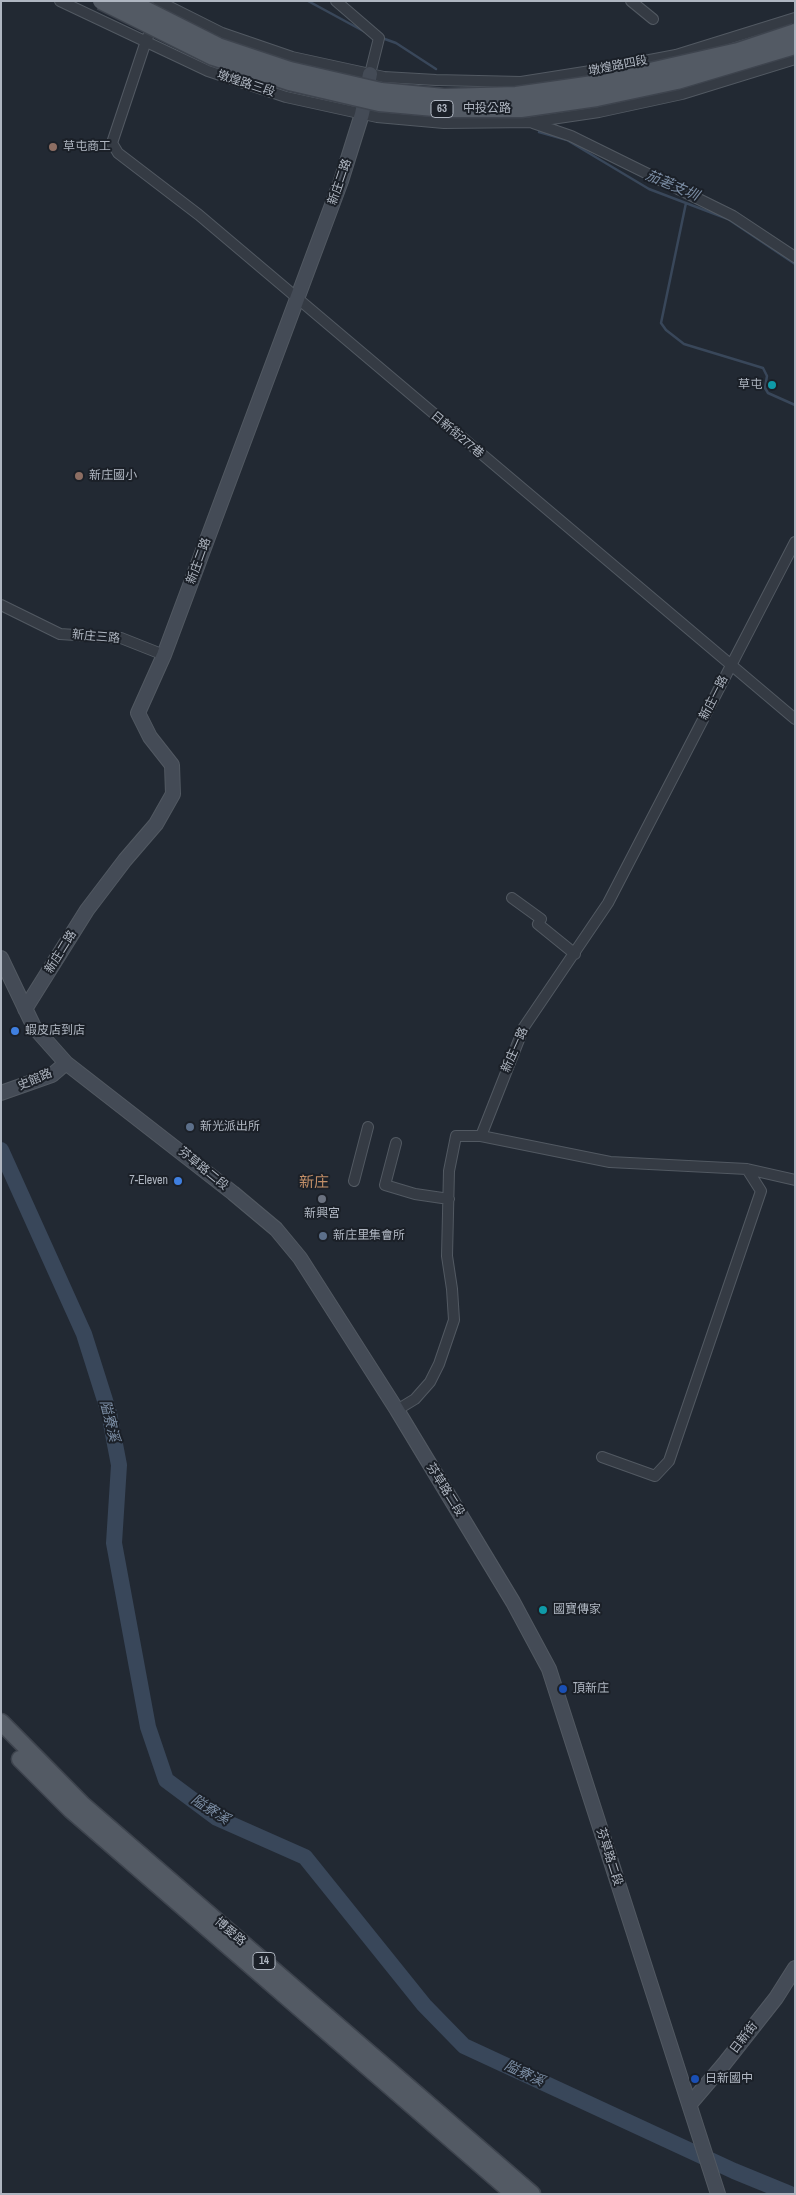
<!DOCTYPE html>
<html>
<head>
<meta charset="utf-8">
<style>
	body { margin:0 }
	#map { position:relative; width:796px; height:2195px; overflow:hidden; background:#222933; font-family:"Archivo Narrow",sans-serif }
	canvas { display:block }
	.frame { position:absolute; inset:0; border:2px solid #afb6c1; pointer-events:none }
</style>
</head>
<body>
<div id="map">
<canvas width="796" height="2195"></canvas>
<div class="frame"></div>
</div>
<script>
const context = document.querySelector('canvas').getContext('2d');
context.lineJoin = 'round';
const poly = rows => new Path2D(rows.map(r => 'M' + r).join(''));
function strokePath(path, color, width, dash) { context.strokeStyle = color; context.lineWidth = width; context.lineCap = dash ? 'butt' : 'round'; context.setLineDash(dash || []); context.stroke(path); }
function label(font, color, halo, rows, align = 'center') {
  context.font = font + ' "Archivo Narrow","Noto Sans TC",sans-serif'; context.lineWidth = 4; context.setLineDash([]); context.textBaseline = 'middle'; context.strokeStyle = halo; context.fillStyle = color; for (const [text, x, y, turn = 0] of rows) {
    context.save(); context.translate(x, y); context.rotate((+turn || 0) * Math.PI / 180); context.textAlign = isNaN(turn) ? turn : align; if (halo) context.strokeText(text, 0, 0); context.fillText(text, 0, 0); context.restore();
  }
}
const stream = poly([
	[308,1,367,33],
	[382,38,396,43,436,69],
	[539,132,567,140,649,189,728,219,795,264],
	[686,203,661,323,666,330,684,344,763,368,767,376,765,388,768,393,795,405]
]);
const river = poly([
	[1,1150,84,1334,109,1413,119,1465,114,1543,148,1727,166,1780,217,1818,305,1857,424,2005,464,2046,734,2171,790,2194]
]);
const street = poly([
	[60,1,208,71,286,97,377,117,444,123,531,122,599,112,682,94,795,59],
	[158,1,222,33,292,57,384,77,436,80,521,82,597,70,676,55,795,18],
	[336,1,379,38,370,74],
	[631,1,653,19],
	[162,4,146,41,112,143,118,153,199,215,795,719],
	[533,123,571,136,733,216,795,257],
	[1,605,60,634,121,638,164,655],
	[512,898,541,919,538,924,575,954],
	[481,1136,524,1027,608,903,795,542],
	[396,1143,385,1185,415,1194,449,1199],
	[354,1181,368,1127],
	[397,1410,415,1399,430,1382,439,1364,454,1320,452,1289,447,1256,449,1171,456,1136,481,1136,610,1162,747,1169,795,1180],
	[602,1457,655,1476,669,1461,761,1191,747,1169]
]);
const secondary = poly([
	[1,958,34,1027,66,1063,233,1193,276,1229,300,1258,397,1410,513,1602,549,1669,718,2194],
	[25,1009,87,910,125,860,156,824,173,794,172,765,150,737,138,713,164,655,341,181,362,114,370,74],
	[1,1093,52,1075,66,1063],
	[690,2104,724,2064,776,1998,795,1968]
]);
const primary = poly([
	[1,1722,83,1805,532,2194],
	[20,1759,71,1810,514,2194]
]);
const primaryBridge = poly([
	[101,1,213,57,289,82,379,103,445,109,521,109,597,98,677,81,795,46],
	[129,1,218,46,290,70,381,91,444,97,516,95,593,84,738,51,795,32]
]);
const markers = [
	[53,147,5,"#8d6e63"],
	[772,385,5,"#0f9aa8"],
	[79,476,5,"#8d6e63"],
	[15,1031,5,"#3f7fe0"],
	[190,1127,5,"#5c6f8a"],
	[178,1181,5,"#3f7fe0"],
	[322,1199,5,"#6b7280"],
	[323,1236,5,"#5c6f8a"],
	[543,1610,5,"#0f9aa8"],
	[563,1689,5,"#1a4fb4"],
	[695,2079,5,"#1a4fb4"]
];
const shields = [
	[442,109,22],
	[264,1961,22]
];
const shieldNames = [
	["63",442,109],
	["14",264,1961]
];
const streetNames = [
	["墩煌路四段",618,66,-11],
	["墩煌路三段",246,84,18],
	["中投公路",487,109],
	["新庄二路",340,182,-71],
	["日新街277巷",457,435,40],
	["新庄二路",199,561,-70],
	["新庄三路",96,637,5],
	["新庄一路",714,698,-63],
	["新庄二路",61,952,-58],
	["新庄一路",515,1050,-66],
	["史館路",35,1080,-23],
	["芬草路二段",203,1169,39],
	["芬草路二段",445,1490,58],
	["芬草路二段",609,1857,72],
	["博愛路",230,1932,41],
	["日新街",744,2038,-52]
];
const poiNames = [
	["草屯商工",63,147],
	["草屯",762,385,"right"],
	["新庄國小",89,476],
	["蝦皮店到店",25,1031],
	["新光派出所",200,1127],
	["7-Eleven",168,1181,"right"],
	["新興宮",322,1214,"center"],
	["新庄里集會所",333,1236],
	["國寶傳家",553,1610],
	["頂新庄",573,1689],
	["日新國中",705,2079]
];
const waterNames = [
	["茄荖支圳",672,186,23],
	["隘寮溪",109,1421,76],
	["隘寮溪",210,1810,32],
	["隘寮溪",524,2074,25]
];
const quarterNames = [
	["新庄",314,1183]
];
strokePath(stream, '#39475a', 2.5);
strokePath(river, '#39475a', 16);
strokePath(street, '#525962', 12);
strokePath(secondary, '#525962', 16);
strokePath(primary, '#3e444e', 19);
strokePath(street, '#353b44', 10);
strokePath(secondary, '#444b56', 14);
strokePath(primary, '#535a64', 16);
strokePath(primaryBridge, '#3e444e', 19, []);
strokePath(primaryBridge, '#535a64', 16);
for (const [x, y, r, color] of markers) { const dot = new Path2D(); dot.arc(x, y, r, 0, 2 * Math.PI); context.fillStyle = color; context.fill(dot); strokePath(dot, '#1b2028', 2); }
for (const [x, y, w] of shields) { const box = new Path2D(); box.roundRect(x - w / 2, y - 8.5, w, 17, 4); context.fillStyle = '#1b2028'; context.fill(box); strokePath(box, '#afb6c1', 1); }
label('bold 11px', '#afb6c1', null, shieldNames);
label('12px', '#afb6c1', '#1b2028', streetNames);
label('12px', '#afb6c1', '#1b2028', poiNames, 'left');
label('italic 14px', '#7c8ea5', '#1b2028', waterNames);
label('15px', '#c38f68', '#1b2028', quarterNames);
</script>
</body>
</html>
